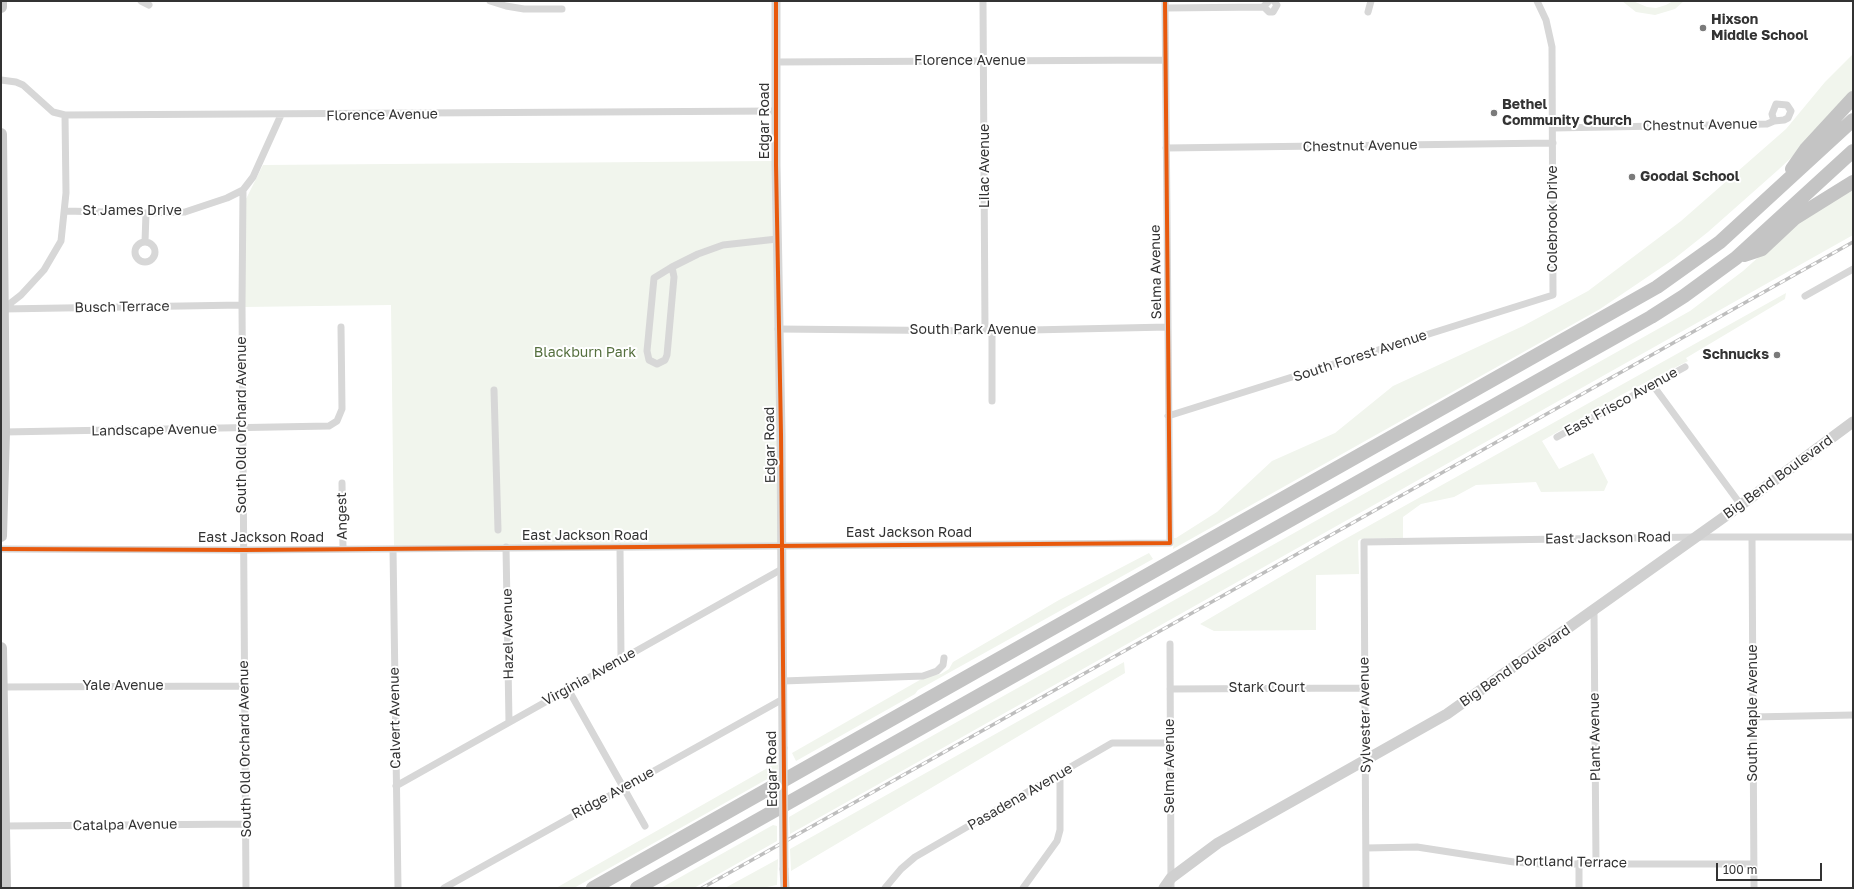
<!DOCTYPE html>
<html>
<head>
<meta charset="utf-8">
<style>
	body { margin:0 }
	#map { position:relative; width:1854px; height:889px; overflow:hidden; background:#fff; font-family:"Golos Text",sans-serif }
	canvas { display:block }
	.frame { position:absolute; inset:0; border:2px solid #333; pointer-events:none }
	.scale { position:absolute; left:1716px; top:863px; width:106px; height:18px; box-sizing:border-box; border:2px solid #333; border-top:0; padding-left:5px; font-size:12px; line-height:14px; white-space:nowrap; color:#333; -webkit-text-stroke:3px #fff; paint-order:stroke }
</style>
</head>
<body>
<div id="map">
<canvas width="1854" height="889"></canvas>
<div class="frame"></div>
<div class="scale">100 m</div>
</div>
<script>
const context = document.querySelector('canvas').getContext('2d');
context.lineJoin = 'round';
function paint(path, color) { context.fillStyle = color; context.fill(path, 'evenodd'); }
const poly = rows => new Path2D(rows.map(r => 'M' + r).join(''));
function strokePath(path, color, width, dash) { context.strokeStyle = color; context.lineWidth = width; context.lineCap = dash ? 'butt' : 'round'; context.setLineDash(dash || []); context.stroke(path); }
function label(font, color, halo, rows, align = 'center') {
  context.font = font + ' "Golos Text",sans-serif'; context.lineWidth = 4; context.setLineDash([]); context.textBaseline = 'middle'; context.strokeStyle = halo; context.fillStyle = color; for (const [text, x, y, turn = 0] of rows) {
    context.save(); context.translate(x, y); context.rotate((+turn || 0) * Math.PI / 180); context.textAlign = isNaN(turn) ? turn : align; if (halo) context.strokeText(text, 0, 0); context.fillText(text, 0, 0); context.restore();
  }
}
const green = poly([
	[1622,1,1633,1,1647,7,1656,8,1666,5,1673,1,1684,1,1675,9,1655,15,1636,12],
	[1853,54,1853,94,1819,132,1778,170,1708,232,1674,259,1600,309,1173,549,1174,538,1176,538,1217,512,1272,461,1335,433,1393,386,1523,326,1588,291,1681,221,1786,129,1825,82],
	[774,161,780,543,394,547,391,305,244,307,246,199,263,165],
	[1853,186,1853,235,790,834,789,817,841,787,1690,311,1743,271,1808,213],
	[1786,293,1785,299,1686,358,1688,361,1621,395,1542,441,1559,469,1593,453,1608,482,1604,491,1541,492,1536,482,1476,485,1454,497,1421,504,1403,517,1403,538,1360,539,1358,541,1359,574,1316,575,1316,630,1214,631,1200,624,1338,543],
	[1149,553,1153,559,918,690,915,694,796,761,792,753,925,677,941,674,949,669,953,662,1059,600],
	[1124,662,1125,673,791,871,790,849],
	[778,762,778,773,574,888,556,888],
	[773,825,777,826,777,841,694,888,661,888],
	[778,859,777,885,762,888,725,888]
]);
const minor = poly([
	[141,1,149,5],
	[490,1,506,6,524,9,562,9],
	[983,1,985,331],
	[1264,7,1269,12,1273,12,1277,5,1274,1],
	[1165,8,1263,7,1269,1],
	[1368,12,1371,1],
	[776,62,1165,60],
	[1,80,16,82,23,85,53,112,65,115,776,111],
	[1553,128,1767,124,1774,121,1772,114,1776,104,1787,105,1791,111,1788,118,1784,120,1774,121],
	[1166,148,1553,143],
	[65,211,146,213,185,212,227,198,243,190],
	[145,242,146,213],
	'135 252a10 10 0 1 1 20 0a10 10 0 1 1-20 0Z',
	[672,267,674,277,667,355,665,360,657,364,649,360,647,351,654,278,672,267,698,254,723,245,777,239],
	[1805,296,1853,269],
	[3,309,242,305],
	[3,309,21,295,44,270,61,241,66,193,65,115],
	[778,329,985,331,1168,327],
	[992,330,992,401],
	[1652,384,1741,505],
	[494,390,498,530],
	[1168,416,1553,295,1552,47,1546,20,1537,1],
	[4,432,329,426,337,421,342,409,341,327],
	[1557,437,1685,367],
	[342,483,343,548],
	[1752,538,1754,888],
	[506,547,509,722],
	[620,547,621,658],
	[1,549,243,550,1170,543,1165,1],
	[393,549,398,888],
	[1594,611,1596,863],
	[1170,644,1171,888],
	[783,681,923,676,937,671,943,665,944,658],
	[1,687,244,686],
	[568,689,645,826],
	[1170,689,1364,688],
	[1752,717,1853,715],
	[396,786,782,569],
	[5,826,245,824],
	[1366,848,1417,847,1514,862,1541,864,1754,864],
	[1579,863,1579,888],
	[246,888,242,305,243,190,253,177,281,115],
	[444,888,783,699],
	[885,888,901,869,915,857,1112,743,1170,743],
	[1023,888,1057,841,1060,830,1060,774],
	[1366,888,1364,542,1696,537,1853,537]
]);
const tertiary = poly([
	[776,1,776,165,781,434,783,748],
	[784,869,785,888]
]);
const secondary = poly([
	[1164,888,1171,878,1218,843,1447,714,1741,505,1853,422]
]);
const primary = poly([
	[1,7,1,1],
	[1,134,4,432,1,536],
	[1,648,5,888]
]);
const motorway = poly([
	[1792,169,1806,149,1853,98],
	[1744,255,1762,249,1795,218,1853,182],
	[593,888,1657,287,1720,242,1853,120],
	[637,888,1651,317,1684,296,1736,258,1853,151]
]);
const rail = poly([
	[702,888,1853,242]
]);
const tertiaryBridge = poly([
	[783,748,784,869]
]);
const cycleway = poly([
	[776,1,776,165,781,434,785,888],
	[1,549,243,550,1170,543,1165,1]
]);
const markers = [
	[1703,28,4,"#7a7a7a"],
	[1494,113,4,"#7a7a7a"],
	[1632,177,4,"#7a7a7a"],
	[1777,355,4,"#7a7a7a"]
];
const poiNames = [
	["Hixson",1711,20],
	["Middle School",1711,36],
	["Bethel",1502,105],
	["Community Church",1502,121],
	["Goodal School",1640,177],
	["Schnucks",1769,355,"right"]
];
const streetNames = [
	["Florence Avenue",970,61],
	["Florence Avenue",382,115,-1],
	["Edgar Road",765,121,-90],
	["Chestnut Avenue",1700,125,-1],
	["Chestnut Avenue",1360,146,-1],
	["Lilac Avenue",985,166,-90],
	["St James Drive",132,211],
	["Colebrook Drive",1553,219,-90],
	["Selma Avenue",1156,272,-91],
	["Busch Terrace",122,307,-1],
	["South Park Avenue",973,330],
	["South Forest Avenue",1360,356,-18],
	["East Frisco Avenue",1621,402,-29],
	["South Old Orchard Avenue",242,425,-90],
	["Landscape Avenue",154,430,-1],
	["Edgar Road",770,445,-91],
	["Big Bend Boulevard",1778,477,-36],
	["Angest",342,516,-91],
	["East Jackson Road",909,533],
	["East Jackson Road",585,536],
	["East Jackson Road",261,538],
	["East Jackson Road",1608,538,-1],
	["Hazel Avenue",508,634,-91],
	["Big Bend Boulevard",1515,666,-35],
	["Virginia Avenue",589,677,-29],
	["Yale Avenue",123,686],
	["Stark Court",1267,688],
	["South Maple Avenue",1753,713,-90],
	["Sylvester Avenue",1365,715,-91],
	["Calvert Avenue",395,718,-91],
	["Plant Avenue",1595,737,-91],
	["South Old Orchard Avenue",245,749,-91],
	["Selma Avenue",1170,766,-90],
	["Edgar Road",772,769,-91],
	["Ridge Avenue",613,793,-29],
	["Pasadena Avenue",1020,797,-30],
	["Catalpa Avenue",125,825,-1],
	["Portland Terrace",1571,862,1]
];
const parkNames = [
	["Blackburn Park",585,353]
];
paint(green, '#f1f5ed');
strokePath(minor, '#d7d7d7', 7);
strokePath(tertiary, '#d7d7d7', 9);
strokePath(secondary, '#d0d0d0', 11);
strokePath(primary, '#cacaca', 12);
strokePath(motorway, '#c4c4c4', 14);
strokePath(rail, '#bebebe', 3.5);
strokePath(rail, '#fff', 2, [6]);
strokePath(tertiaryBridge, '#d7d7d7', 9);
strokePath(cycleway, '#e8590c', 4);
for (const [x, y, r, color] of markers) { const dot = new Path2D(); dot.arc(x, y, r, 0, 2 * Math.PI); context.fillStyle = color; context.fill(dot); strokePath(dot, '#fff', 1.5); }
label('bold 14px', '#333', '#fff', poiNames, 'left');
label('14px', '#333', '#fff', streetNames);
label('14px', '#56703f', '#fff', parkNames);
</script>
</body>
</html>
